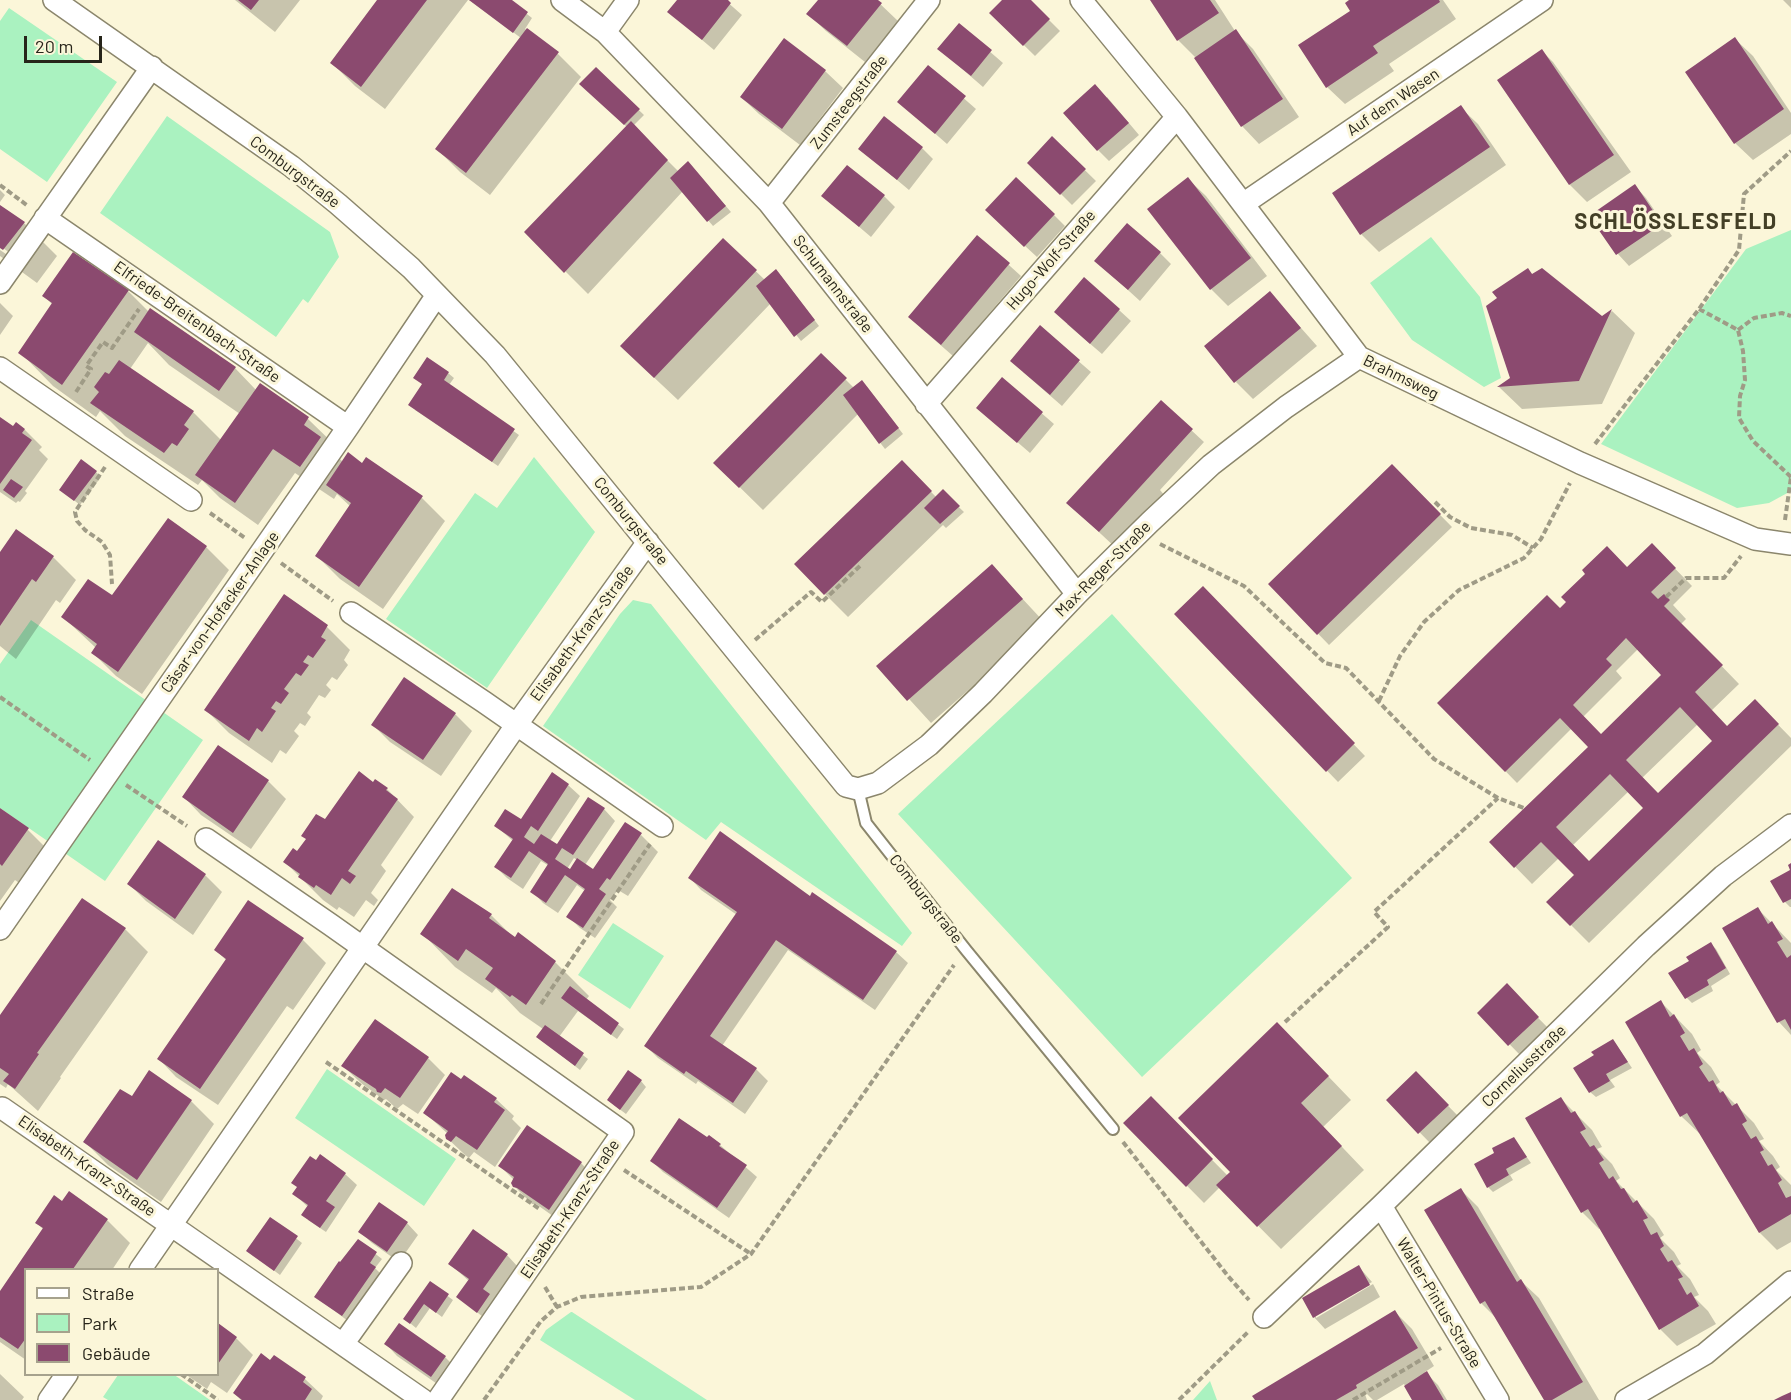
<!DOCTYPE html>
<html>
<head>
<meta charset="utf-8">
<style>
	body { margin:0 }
	#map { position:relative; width:1791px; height:1400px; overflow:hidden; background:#fbf6d9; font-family:Barlow,sans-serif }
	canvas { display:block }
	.legend { position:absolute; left:24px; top:1268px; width:195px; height:108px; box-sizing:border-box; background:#fbf6d9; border:2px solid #a6a28d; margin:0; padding:8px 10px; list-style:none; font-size:18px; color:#27251a }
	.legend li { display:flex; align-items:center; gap:12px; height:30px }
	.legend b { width:30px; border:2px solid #a6a28d }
	.scale { position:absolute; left:24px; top:36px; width:78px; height:27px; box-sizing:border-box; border:3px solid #27251a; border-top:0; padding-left:8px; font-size:18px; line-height:21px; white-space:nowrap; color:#27251a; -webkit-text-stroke:4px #fbf6d9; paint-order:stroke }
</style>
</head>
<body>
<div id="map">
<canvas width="1791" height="1400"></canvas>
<ul class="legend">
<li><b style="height:8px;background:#fff"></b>Straße</li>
<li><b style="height:16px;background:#aaf2c0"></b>Park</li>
<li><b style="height:16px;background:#8b4a6f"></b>Gebäude</li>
</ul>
<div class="scale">20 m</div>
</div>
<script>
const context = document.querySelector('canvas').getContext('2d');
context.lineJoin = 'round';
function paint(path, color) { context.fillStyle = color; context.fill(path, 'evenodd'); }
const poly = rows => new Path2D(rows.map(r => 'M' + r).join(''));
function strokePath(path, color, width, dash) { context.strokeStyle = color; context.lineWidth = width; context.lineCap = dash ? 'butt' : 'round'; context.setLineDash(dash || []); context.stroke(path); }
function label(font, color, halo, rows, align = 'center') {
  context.font = font + ' Barlow,sans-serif'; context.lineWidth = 6; context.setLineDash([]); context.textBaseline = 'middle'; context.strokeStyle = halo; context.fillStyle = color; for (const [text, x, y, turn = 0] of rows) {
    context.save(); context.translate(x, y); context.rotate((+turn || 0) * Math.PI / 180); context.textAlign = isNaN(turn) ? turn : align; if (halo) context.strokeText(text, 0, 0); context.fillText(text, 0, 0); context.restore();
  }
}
const green = poly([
	[9,8,117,82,47,182,0,149,0,21],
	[167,116,330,232,339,257,308,303,303,299,276,337,100,213],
	[1791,230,1791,491,1769,503,1737,508,1601,444,1746,249],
	[1431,237,1480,297,1501,378,1484,387,1412,340,1370,283],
	[534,457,595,532,487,688,386,619,475,493,497,508],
	[633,600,651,604,912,933,902,946,721,822,706,840,543,726,620,614],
	[1112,614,1352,878,1142,1077,898,814],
	[31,620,203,740,105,881,0,808,0,664],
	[613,923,664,956,630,1009,578,975],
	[327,1069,456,1159,424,1206,295,1118],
	[571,1312,572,1312,707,1400,635,1400,540,1340,546,1330],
	[173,1374,210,1400,108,1400,103,1397,118,1375],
	[1210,1381,1217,1400,1193,1400]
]);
const shadow = poly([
	[235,0,300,0,275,32],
	[379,0,468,0,385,109,355,86,332,63],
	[469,0,509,0,532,18,525,29,558,54,581,77,490,195,460,172,437,149,521,38],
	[679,0,725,0,742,15,714,50,669,12],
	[820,0,876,0,898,21,865,62,826,31,808,14],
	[1004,0,1029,0,1060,31,1035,56,991,13],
	[1152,0,1215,0,1235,31,1253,49,1299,117,1259,144,1242,126,1196,58,1178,40],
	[1352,0,1443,0,1456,19,1389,64,1394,71,1345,104,1327,87,1352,11],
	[1783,0,1791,0,1791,8],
	[959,25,1003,63,983,87,939,49],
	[1735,39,1753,56,1791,113,1791,134,1753,160,1735,143],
	[784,40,825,71,843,88,800,145,759,114,741,97],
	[1542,51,1553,62,1631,172,1587,202,1570,185,1499,80],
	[928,67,976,109,947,144,899,102],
	[596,69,644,115,633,126,679,172,693,168,731,212,713,226,683,191,588,294,526,232,627,127,581,84],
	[1107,97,1139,135,1109,161,1098,150],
	[1460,107,1478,124,1506,165,1379,252,1361,234,1334,194],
	[1052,138,1096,181,1072,205,1029,162],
	[922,148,933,159,909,190,860,149],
	[1188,179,1206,196,1267,276,1228,306,1211,289],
	[1635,186,1646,198,1672,236,1629,266,1618,254,1591,216],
	[0,190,5,195,0,202],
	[823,196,884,196,895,207,871,237],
	[0,206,24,223,57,256,37,283,0,256,0,250,9,256,10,253,0,246],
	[1054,215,1065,226,1037,257,999,222],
	[978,237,1021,276,953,356,921,328],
	[723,240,765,280,781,276,819,326,801,341,771,303,678,400,645,369],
	[1160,253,1171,264,1140,301,1096,261],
	[1528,270,1533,275,1602,318,1612,311,1635,333,1602,404,1522,409,1499,387,1511,379,1499,299],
	[128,291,149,312,235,368,256,390,260,385,308,419,342,452,338,457,343,462,363,465,367,459,422,498,445,521,383,609,340,579,317,556,351,507,337,494,334,499,295,473,258,525,220,498,202,480,198,485,125,436,100,411,96,417,53,386,20,352,53,305,44,296],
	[148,343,169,365,240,414,221,440,193,412,130,369],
	[1270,293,1317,346,1253,399,1236,382],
	[0,303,13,316,0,335],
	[1119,310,1131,321,1102,354,1067,324],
	[1040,328,1091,372,1062,406,1023,372],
	[821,355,854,388,867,387,903,434,885,449,858,414,763,510,715,463],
	[448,373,454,378,449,385,519,435,498,466,415,410],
	[1002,379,1054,424,1030,453,978,408],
	[1161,402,1204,442,1160,490,1165,496,1117,549,1086,520],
	[0,419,13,429,16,424,25,430,42,447,39,450,48,459,25,491,27,493,20,502,18,501,16,503,0,492],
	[902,462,937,498,943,492,964,512,946,528,943,525,848,617,825,594],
	[1392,466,1452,527,1329,645,1270,584],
	[96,472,101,477,80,505,61,490],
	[1652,545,1692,586,1673,605,1686,619,1681,624,1739,684,1711,711,1728,728,1755,701,1791,738,1791,746,1589,943,1548,902,1576,875,1559,858,1532,884,1491,842,1590,747,1572,728,1517,783,1439,703,1560,610,1627,569],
	[1638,649,1663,675,1601,736,1583,717,1622,678,1616,671],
	[1698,724,1714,741,1658,795,1642,778],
	[1629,791,1645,808,1589,862,1573,845],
	[206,547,229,570,142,694,116,676,93,653,96,648,63,617,113,597],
	[0,554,53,557,76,580,60,603,56,600,16,659,0,646],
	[992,566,1045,623,931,723,879,666],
	[1203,588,1365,756,1338,782,1176,614],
	[284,596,327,627,350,650,344,660,348,665,337,680,332,677,326,685,331,690,325,698,319,695,307,713,311,717,305,726,300,723,294,731,299,736,286,754,280,750,272,763,229,733,206,710],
	[455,714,472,731,441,776,390,742,373,725],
	[219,747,268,781,286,799,251,849,201,815,184,797],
	[374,784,387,789,414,817,381,865,386,871,371,893,378,900,374,906,366,900,354,917,339,907,337,910,323,900,285,862,331,825],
	[568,785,580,796,550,841,557,846,588,799,604,809,615,821,585,865,598,874,641,835,658,852,628,896,618,890,610,900,617,907,595,938,580,928,568,916,585,891,577,885,558,913,543,903,532,891,549,866,541,861,523,889,507,878,496,867,513,841,496,826,521,821],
	[574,858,577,860,570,871,567,869],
	[0,810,28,830,51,853,26,888,15,880,0,901],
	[1791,871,1791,907,1790,907,1785,902],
	[205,875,222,892,193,935,146,901,129,884],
	[690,878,810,898,896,952,908,963,875,1010,788,950,722,1046,756,1069,768,1081,745,1114,698,1081,696,1084,658,1058,646,1046,737,915,701,890],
	[1758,909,1791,943,1791,1035,1779,1022],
	[491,915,515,939,555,962,589,996,586,1000,624,1029,617,1039,578,1011,559,1037,588,1059,580,1070,538,1037,543,1029,520,1013,496,988,492,993,455,967,422,933],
	[125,929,148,952,60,1077,61,1078,38,1111,8,1084,6,1088,0,1084,0,1018],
	[303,940,326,963,293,1010,287,1006,218,1105,176,1077,159,1059,227,961,216,950],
	[1711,944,1716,949,1730,974,1711,986,1713,991,1692,1003,1687,998,1691,962],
	[1507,986,1549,1029,1521,1056,1479,1013],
	[1661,1002,1692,1034,1701,1050,1697,1053,1711,1067,1720,1082,1716,1085,1754,1123,1764,1139,1759,1141,1773,1156,1780,1167,1776,1170,1791,1185,1791,1242,1777,1250,1760,1233,1700,1132,1699,1133,1681,1116],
	[1613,1040,1632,1068,1610,1080,1615,1087,1596,1097,1590,1092,1596,1056],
	[1300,1047,1351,1100,1323,1127,1364,1170,1281,1249,1220,1187,1204,1203,1125,1123,1151,1098,1228,1176,1232,1172],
	[428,1058,445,1075,418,1114,403,1104,397,1109,386,1099,384,1100,361,1083,343,1066],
	[1416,1073,1459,1117,1431,1144,1388,1100],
	[641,1081,646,1087,626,1114,614,1105],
	[132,1099,191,1101,214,1124,161,1202,108,1165,85,1142],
	[496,1099,514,1116,512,1119,521,1128,495,1167,474,1152,469,1158,464,1154,446,1137,448,1134,425,1113],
	[1561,1099,1592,1130,1602,1147,1597,1149,1612,1164,1620,1178,1616,1181,1654,1219,1664,1235,1660,1238,1674,1252,1681,1264,1677,1266,1690,1279,1699,1295,1694,1297,1708,1311,1716,1324,1677,1346,1660,1329,1601,1228,1599,1229,1582,1212],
	[1514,1139,1531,1163,1510,1175,1513,1180,1493,1192,1488,1187,1496,1154],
	[708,1140,720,1145,757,1177,729,1218,663,1172,652,1161],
	[581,1163,598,1181,567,1226,536,1204,532,1204,514,1186,514,1180,500,1166],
	[345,1174,357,1185,326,1232,308,1220,308,1207,294,1194],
	[1461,1190,1478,1207,1522,1282,1539,1298,1599,1400,1546,1400,1499,1321,1481,1303],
	[62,1203,107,1220,130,1243,112,1270,26,1270,26,1360,0,1342,0,1293,44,1230,37,1223],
	[379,1204,407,1223,418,1235,399,1262,372,1243,360,1232],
	[271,1219,302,1243,280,1275,248,1251],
	[359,1241,382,1259,375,1268,380,1273,348,1321,316,1297],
	[507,1255,518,1267,483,1317,458,1297,469,1281,450,1264],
	[1359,1267,1372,1282,1316,1315,1316,1318,1373,1284,1380,1297,1325,1329,1314,1317,1304,1299],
	[430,1283,453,1300,442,1317,430,1308,416,1328,405,1319],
	[1395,1312,1412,1329,1434,1366,1425,1372,1438,1385,1447,1400,1414,1400,1404,1384,1377,1400,1373,1400,1364,1391,1367,1400,1257,1400],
	[218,1325,236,1338,253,1355,227,1393,211,1382,207,1389,185,1374,218,1374],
	[386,1344,445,1357,456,1368,443,1388,397,1356],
	[274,1357,305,1379,323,1396,321,1400,241,1400,234,1393],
	[0,1374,24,1397,22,1400,0,1400]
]);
const building = poly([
	[238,0,259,0,251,10],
	[377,0,427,0,361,87,330,63],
	[469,0,512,0,528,12,513,33],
	[677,0,728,0,731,3,702,40,667,12],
	[818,0,878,0,882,3,847,46,806,14],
	[1002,0,1031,0,1050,19,1023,46,989,13],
	[1150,0,1210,0,1219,13,1177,41],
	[1349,0,1439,0,1440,2,1373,46,1378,53,1326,88,1298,45,1350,11,1345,3],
	[959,23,992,50,971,76,937,49],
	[527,28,559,52,466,173,435,149],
	[1236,29,1283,99,1241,127,1194,58],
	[1735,37,1784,109,1734,144,1685,72],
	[784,38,826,70,782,129,740,97],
	[1542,49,1614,155,1569,185,1497,80],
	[928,65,966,96,935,134,897,102],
	[596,67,640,109,624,125,579,84],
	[1095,84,1129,123,1097,151,1063,113],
	[1461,105,1490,147,1360,235,1332,193],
	[884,116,923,147,897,180,858,149],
	[631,121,668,160,564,273,524,232],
	[1052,136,1086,169,1060,195,1027,163],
	[688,161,726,206,707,222,670,178],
	[847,165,885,195,859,227,821,196],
	[1016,177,1055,214,1024,247,985,210],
	[1188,177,1251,258,1210,290,1147,209],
	[1635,184,1662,224,1616,255,1589,216],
	[0,205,25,222,3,250,0,248],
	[1127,223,1161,252,1128,290,1094,261],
	[977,235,1010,263,941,345,908,317],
	[723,238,757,270,654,378,620,346],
	[73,252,129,290,62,385,18,353,52,303,42,296],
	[1528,268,1532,274,1542,268,1602,316,1612,309,1579,381,1497,387,1510,378,1486,306,1497,298,1492,292],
	[776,269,815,320,794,337,756,286],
	[1084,277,1120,309,1090,344,1054,312],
	[1270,291,1301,328,1234,383,1204,346],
	[150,308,236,367,219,391,134,332],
	[1040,325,1080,360,1050,395,1010,361],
	[821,353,847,378,739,488,713,463],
	[427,357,449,372,444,380,515,429,492,462,408,405,422,384,413,378],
	[119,360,194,411,184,425,189,429,177,446,172,443,164,453,90,403,99,392,94,387,105,372,109,374],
	[1002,377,1043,412,1017,443,976,408],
	[862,380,899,428,879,444,843,395],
	[260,383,309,417,304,425,321,437,300,467,273,449,235,503,195,475],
	[1161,400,1193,429,1099,532,1066,503],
	[0,417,13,426,16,422,25,429,22,433,32,440,0,484],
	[348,452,362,463,366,457,423,496,359,587,315,556,351,503,326,485],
	[81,459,97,471,74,501,59,490],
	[902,460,932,491,824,595,794,564],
	[1392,464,1441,514,1317,635,1268,584],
	[11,479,23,487,14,498,3,490],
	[943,489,960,506,940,524,924,508],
	[168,518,207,546,118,672,91,653,97,644,61,617,88,579,112,595],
	[16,529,54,556,36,582,32,579,0,626,0,552],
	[1652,543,1676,568,1651,592,1658,599,1664,594,1670,600,1664,606,1723,665,1695,692,1727,726,1755,699,1779,724,1570,926,1546,902,1574,875,1541,842,1514,868,1489,842,1588,747,1560,718,1505,772,1437,703,1547,595,1560,608,1566,602,1561,597,1585,574,1582,570,1607,546,1627,567],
	[1626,638,1661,675,1601,734,1573,705,1612,665,1606,659],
	[1680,707,1712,741,1658,793,1626,760],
	[1610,774,1643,808,1589,861,1556,827],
	[992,564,1023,599,907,701,876,666],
	[1203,586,1355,743,1326,772,1174,614],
	[284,594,328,625,321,637,326,640,313,658,308,655,303,662,309,665,301,676,296,673,284,689,289,693,281,704,276,701,271,708,276,711,262,732,257,728,249,741,204,710],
	[404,677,456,713,423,760,371,725],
	[218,745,269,780,233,833,182,797],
	[359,771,373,782,375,779,388,788,386,790,398,799,348,871,356,876,350,884,342,878,331,895,316,885,314,888,298,877,300,874,283,862,293,848,297,851,306,839,301,836,316,814,325,819],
	[552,772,569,784,538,831,531,826,524,837,534,844,541,834,557,844,588,797,605,808,573,855,562,848,555,859,570,869,577,858,593,869,625,822,642,833,610,880,607,878,599,889,606,894,583,928,566,917,585,889,565,875,546,903,530,892,548,864,529,851,511,878,494,867,513,839,494,826,505,809,521,819],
	[0,808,29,828,2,866,0,864],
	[720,831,810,896,812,892,897,951,863,1000,776,940,710,1036,757,1068,733,1103,686,1071,684,1074,644,1046,737,912,688,878],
	[158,840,206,874,175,919,127,884],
	[1791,863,1791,899,1783,903,1770,881,1790,870,1788,865],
	[452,888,492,914,489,918,515,937,518,932,556,961,526,1005,512,995,510,997,485,979,493,968,466,949,458,961,420,934],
	[82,898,126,928,37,1053,39,1054,15,1089,3,1081,9,1074,0,1068,0,1015],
	[248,900,304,938,200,1089,157,1059,226,959,214,950],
	[1758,907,1768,924,1772,921,1783,939,1777,942,1787,958,1791,955,1791,1030,1785,1019,1777,1023,1722,928],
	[1711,942,1726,968,1707,980,1709,985,1685,999,1668,973,1689,961,1686,957],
	[1507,983,1539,1017,1508,1046,1477,1013],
	[570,986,619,1023,611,1035,561,998],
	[1661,1000,1670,1017,1674,1014,1685,1033,1680,1036,1689,1051,1694,1048,1703,1064,1699,1067,1709,1082,1713,1080,1720,1093,1723,1091,1732,1106,1737,1103,1747,1121,1742,1124,1751,1139,1756,1136,1764,1150,1760,1152,1768,1166,1772,1164,1782,1180,1778,1183,1786,1198,1791,1196,1791,1214,1759,1233,1687,1113,1680,1117,1625,1022],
	[375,1019,429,1057,400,1098,385,1088,381,1093,377,1092,376,1089,341,1066],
	[1277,1022,1329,1076,1301,1103,1342,1146,1257,1227,1216,1185,1230,1172,1178,1118],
	[545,1025,584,1053,575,1066,536,1037],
	[1613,1039,1628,1062,1606,1074,1610,1081,1589,1093,1573,1068,1594,1055,1591,1052],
	[149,1070,192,1100,137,1180,83,1142,120,1089,132,1096],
	[628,1070,642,1080,620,1110,607,1100],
	[1416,1071,1449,1105,1418,1134,1386,1100],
	[451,1072,461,1079,464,1075,497,1098,494,1102,505,1110,477,1150,456,1136,451,1142,446,1139,445,1135,448,1131,423,1113],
	[1151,1096,1213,1159,1186,1187,1123,1123],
	[1561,1097,1571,1113,1575,1111,1586,1129,1580,1132,1590,1147,1594,1145,1604,1160,1599,1163,1609,1179,1613,1176,1621,1189,1624,1188,1633,1203,1637,1200,1648,1218,1643,1220,1651,1235,1657,1232,1664,1246,1660,1249,1668,1262,1672,1260,1683,1277,1678,1279,1687,1295,1691,1292,1699,1306,1659,1330,1588,1209,1581,1213,1525,1118],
	[679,1118,707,1137,709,1135,721,1144,719,1146,747,1165,717,1208,650,1161],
	[527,1125,582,1162,549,1210,517,1188,513,1187,511,1183,514,1177,498,1166],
	[1514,1137,1527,1157,1506,1169,1509,1175,1487,1188,1474,1164,1494,1153,1492,1148],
	[320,1154,346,1173,326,1201,335,1207,320,1228,301,1215,308,1205,292,1194,297,1187,291,1183,310,1156,316,1160],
	[1461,1188,1517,1282,1521,1279,1583,1382,1552,1400,1544,1400,1485,1301,1480,1304,1424,1210],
	[69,1191,108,1219,73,1269,26,1269,26,1338,18,1349,0,1337,0,1291,43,1228,35,1223,54,1195,62,1201],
	[379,1202,408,1222,387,1252,358,1232],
	[270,1217,298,1236,274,1271,246,1251],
	[473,1229,508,1254,483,1289,490,1294,477,1313,456,1297,469,1279,448,1264],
	[358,1239,377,1252,370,1263,376,1267,342,1316,314,1297,339,1261,340,1262],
	[1359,1265,1370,1285,1313,1318,1302,1298],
	[430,1281,449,1294,436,1313,424,1304,410,1324,403,1319],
	[1395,1310,1418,1348,1356,1385,1357,1388,1336,1400,1255,1400,1252,1396],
	[218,1323,237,1337,218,1364],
	[399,1323,446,1356,431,1377,384,1344],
	[261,1353,270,1360,274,1355,306,1377,303,1382,312,1389,305,1400,242,1400,233,1393],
	[1427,1371,1444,1400,1412,1400,1404,1386],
	[1791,1392,1791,1400,1774,1400,1782,1396]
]);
const path = poly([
	[0,185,28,206],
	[1699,309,1738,330,1743,351,1745,380,1740,396,1739,418,1753,441,1791,477],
	[1738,330,1754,318,1782,313,1791,316],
	[76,392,91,369,86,366,103,342,112,348,139,309],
	[1595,444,1699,309,1739,250,1744,194,1791,151],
	[105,467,75,512,77,521,85,530,102,542,110,555,112,584],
	[1435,502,1450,517,1471,528,1512,535,1533,548],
	[210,513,245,538],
	[1785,520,1791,477],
	[1160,544,1244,586,1325,663,1346,668,1434,759,1498,798,1524,808],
	[281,563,333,601],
	[1666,597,1686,578,1724,578,1741,556],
	[755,640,811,592,822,602,862,564],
	[0,697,90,760],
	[1379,701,1400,656,1424,622,1459,590,1524,558,1541,539,1570,483],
	[126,785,187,826],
	[541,1004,650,844],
	[1285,1022,1388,927,1374,912,1498,798],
	[326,1062,541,1210],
	[1123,1142,1228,1276,1249,1300],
	[624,1170,751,1254],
	[545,1287,557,1307],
	[181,1374,218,1400],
	[484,1400,541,1321,557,1307,581,1297,701,1287,751,1254,954,965],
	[1179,1400,1249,1331],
	[1353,1400,1441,1348]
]);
const lane = poly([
	[858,789,866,823,966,950,1113,1129]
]);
const street = poly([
	[54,0,291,166,338,204,411,268,495,355,846,786,858,789,878,783,929,745,983,693,1077,594,1150,522,1211,465,1286,407,1359,357],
	[562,0,605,32,769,203,1077,594],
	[1081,0,1177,117,1359,357,1580,463,1755,539,1791,544],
	[605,32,628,0],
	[769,203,929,0],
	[1243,204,1542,0],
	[45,218,348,427],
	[0,283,152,67],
	[0,368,191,500],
	[926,404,1177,117],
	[351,613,484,702,662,826],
	[206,839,331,925,623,1132,438,1400],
	[0,929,348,427,437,295],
	[2,1108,423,1400],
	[1381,1206,1498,1400],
	[140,1270,517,724,648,542],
	[1264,1317,1381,1206,1646,946,1723,876,1791,825],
	[343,1344,401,1263],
	[49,1400,67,1374],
	[1626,1400,1705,1354,1791,1282]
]);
const streetNames = [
	["Zumsteegstraße",849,102,-52],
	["Auf dem Wasen",1393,102,-34],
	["Comburgstraße",295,172,37],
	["Hugo-Wolf-Straße",1051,260,-49],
	["Schumannstraße",833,284,52],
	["Elfriede-Breitenbach-Straße",197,322,35],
	["Brahmsweg",1401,377,26],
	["Comburgstraße",631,521,51],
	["Max-Reger-Straße",1103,569,-45],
	["Cäsar-von-Hofacker-Anlage",220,612,-55],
	["Elisabeth-Kranz-Straße",582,633,-54],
	["Comburgstraße",926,899,52],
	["Corneliusstraße",1524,1066,-44],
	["Elisabeth-Kranz-Straße",87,1166,35],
	["Elisabeth-Kranz-Straße",570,1209,-56],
	["Walter-Pintus-Straße",1439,1303,59]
];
const districtNames = [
	["SCHLÖSSLESFELD",1676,222]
];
paint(green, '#aaf2c0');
paint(shadow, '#0003');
paint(building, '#8b4a6f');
strokePath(lane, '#8b866c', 14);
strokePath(street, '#8b866c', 24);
strokePath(path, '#9f9b86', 4, [6, 3]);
strokePath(lane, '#fff', 10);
strokePath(street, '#fff', 21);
label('16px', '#27251a', '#fbf6d9', streetNames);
context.letterSpacing = '1.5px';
label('bold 22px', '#433f26', '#fbf6d9', districtNames);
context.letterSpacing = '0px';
</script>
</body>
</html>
